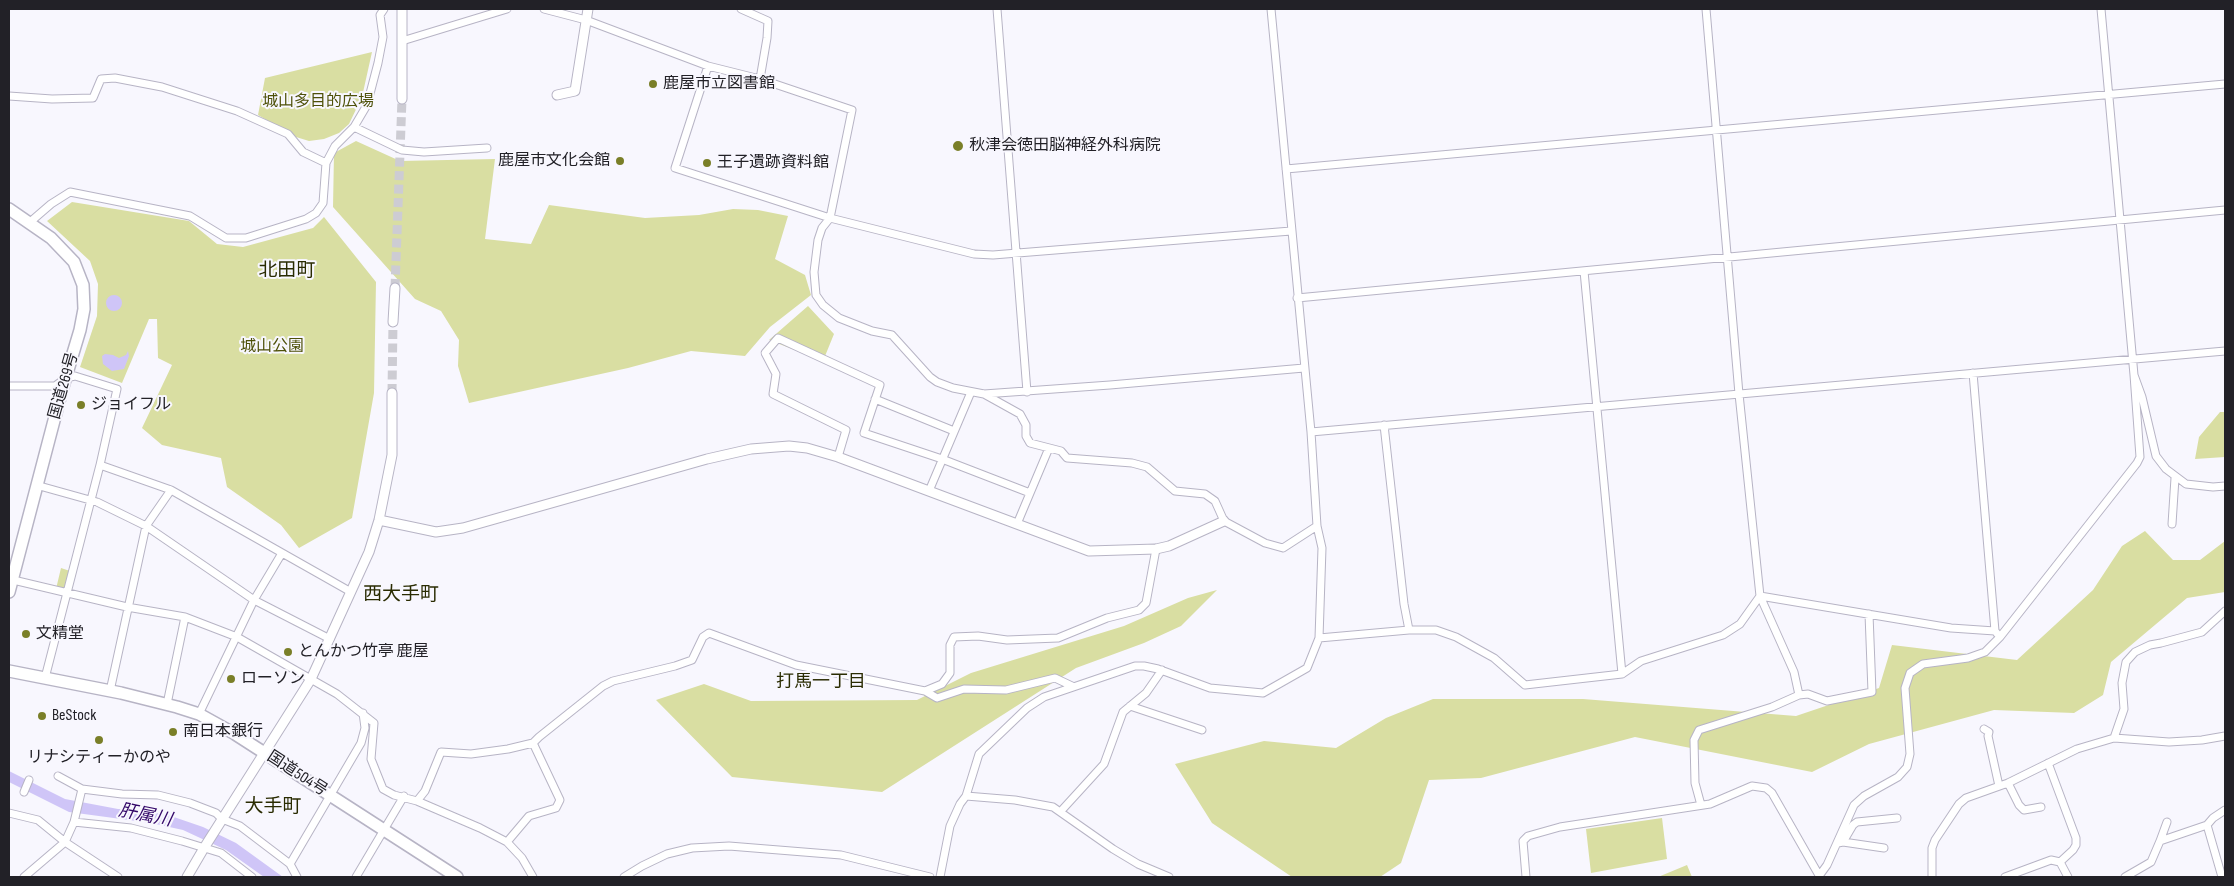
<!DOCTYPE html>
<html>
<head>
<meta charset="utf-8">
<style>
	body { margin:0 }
	#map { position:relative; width:2234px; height:886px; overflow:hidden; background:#f8f7fe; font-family:"Sofia Sans Condensed",sans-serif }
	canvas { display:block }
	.frame { position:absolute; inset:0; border:10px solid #222127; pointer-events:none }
</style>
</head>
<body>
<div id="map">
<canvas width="2234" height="886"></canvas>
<div class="frame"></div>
</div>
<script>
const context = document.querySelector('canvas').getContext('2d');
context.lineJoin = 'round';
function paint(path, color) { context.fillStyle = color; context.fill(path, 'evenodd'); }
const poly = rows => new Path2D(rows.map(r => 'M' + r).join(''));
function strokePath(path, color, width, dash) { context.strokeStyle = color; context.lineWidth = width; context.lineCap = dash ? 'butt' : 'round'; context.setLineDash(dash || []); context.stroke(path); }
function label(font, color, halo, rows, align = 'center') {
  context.font = font + ' "Sofia Sans Condensed","Noto Sans JP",sans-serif'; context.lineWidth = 4; context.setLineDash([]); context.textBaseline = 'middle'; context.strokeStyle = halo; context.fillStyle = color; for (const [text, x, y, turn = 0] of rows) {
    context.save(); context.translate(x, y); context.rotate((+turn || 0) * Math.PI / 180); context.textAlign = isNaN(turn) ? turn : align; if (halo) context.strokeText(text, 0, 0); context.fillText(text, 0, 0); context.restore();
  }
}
const green = poly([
	[372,52,362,97,349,124,339,133,324,139,309,141,296,137,258,115,265,78],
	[356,141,400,161,495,159,485,239,531,244,549,205,645,218,699,215,733,209,758,210,788,216,775,259,805,275,811,295,770,327,745,356,691,351,628,368,469,403,458,366,459,340,441,311,415,299,333,207,334,153],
	[72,202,189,221,217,244,243,247,313,228,324,217,376,282,374,393,352,518,299,548,281,525,227,487,221,458,162,445,142,428,172,365,158,358,157,319,149,319,122,383,80,367,97,316,98,284,90,261,47,221],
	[808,306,834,334,823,361,769,340],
	[2220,412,2225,412,2225,457,2195,459,2199,437],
	[2145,531,2173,560,2200,560,2225,541,2225,592,2187,598,2111,662,2103,695,2074,713,1994,710,1869,744,1812,772,1635,737,1481,778,1429,780,1401,863,1380,877,1292,877,1212,823,1175,764,1264,741,1336,748,1386,718,1433,699,1583,699,1796,716,1879,688,1892,645,2017,660,2093,590,2122,546],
	[61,568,70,571,65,591,56,589],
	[1217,590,1181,626,1144,643,1076,668,882,792,732,777,656,700,704,684,751,701,917,700,971,673,1124,626,1188,598],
	[1662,818,1667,859,1591,873,1586,829],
	[1687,865,1692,877,1658,877]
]);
const water = poly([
	'106 303a8 8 0 1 1 16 0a8 8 0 1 1-16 0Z',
	[128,351,129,356,124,369,112,371,103,364,102,356,105,354,113,355,119,358,126,355],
	[9,771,65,799,118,809,140,810,168,815,203,827,236,843,283,877,264,877,226,850,183,830,151,823,69,812,9,782]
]);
const tertiaryTunnel = poly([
	[395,288,402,99],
	[392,393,393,322]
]);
const minor = poly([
	[544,9,586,20,708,66,760,79,852,110,830,218,974,254,993,255,1291,231],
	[741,9,768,21,767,38,760,79],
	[997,9,1027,392],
	[1706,9,1739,394,1760,596,1794,672,1799,695],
	[2101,9,2134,375,2142,397,2156,456,2166,469,2186,484,2213,487,2225,486],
	[402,41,507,9],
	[708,66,675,168,830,218,822,228,818,240,814,272,816,295,823,305,839,318,872,331,892,335,930,377,937,382,953,388,984,394,1110,385,1304,368],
	[9,96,52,99,93,98,101,79,115,78,162,87,237,111,288,134,303,152,326,163],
	[354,127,402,150,424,152,487,148],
	[1286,169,2225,84],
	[29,223,51,204,70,192,190,216,226,238,246,238,306,219,316,213,323,203,326,163,335,146,354,127,367,105,378,63,383,37,380,15,384,9],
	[1584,271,1622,674],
	[1297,298,2225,210],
	[1973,373,1995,631,2000,637],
	[9,386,55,386,66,378,75,376,117,389,100,465,171,490,351,592],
	[984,394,1020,414,1026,425,1026,436,1030,443,1061,451,1067,458,1132,463,1147,467,1175,491,1205,494,1215,501,1224,521,1265,543,1283,548,1317,526],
	[875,399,954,431],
	[1384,425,1404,604,1409,630],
	[1311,432,2225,351],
	[838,457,846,430,773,394,776,374,765,353,778,338,880,385,864,433,942,459,1030,493],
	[36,485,97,502,146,526,254,600,330,639],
	[929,491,971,392],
	[1017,524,1049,448],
	[2172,524,2175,478],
	[9,579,127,607,185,617,237,637,337,694,374,723,371,759,383,789,394,795,417,801,480,828,507,842,522,858,533,877],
	[1760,596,1951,628,1995,631],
	[1319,638,1409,630,1436,630,1456,637,1494,658,1525,685,1622,674,1641,661,1723,635,1740,624,1760,596],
	[45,678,100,465],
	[110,691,146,526,171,490],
	[925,691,942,684,950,673,950,645,954,637,978,636,1007,640,1058,638,1107,618,1139,610,1146,603,1156,549],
	[167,704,185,617],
	[1130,706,1202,730],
	[199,714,254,600,282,553],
	[1984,729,1989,732,1988,736,1999,786],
	[2114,738,2124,709,2122,683,2126,662,2135,652,2150,645,2161,643,2202,632,2225,611],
	[2048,763,2076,838,2076,845,2073,850,2060,862],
	[58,776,82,789,122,794,158,795,190,803,216,813,222,819,240,826,290,864,297,877],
	[2008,783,2019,805,2024,810,2041,807],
	[24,792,29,780],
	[966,796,1015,800,1053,807,1113,849,1138,864,1169,877],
	[417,801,425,791,441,752,471,754,508,749,533,743],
	[1701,805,1695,783,1694,740,1699,730,1772,707,1799,695,1808,694,1827,701,1872,692,1869,614],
	[1061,811,1104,764,1123,712,1146,693,1162,670],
	[9,813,38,820,65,842,118,877],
	[74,822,131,828,182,841,221,853,252,877],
	[2207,825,2213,818,2225,810],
	[2160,841,2167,822],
	[507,842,529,816,556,808,560,800,533,743,539,737,603,686,613,681,675,666,692,660,703,637,709,633,796,665,925,691,937,698,964,689,1006,690,1055,678,1072,686],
	[1843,842,1884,848],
	[1838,843,1843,842,1853,825,1857,822,1897,818],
	[2060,862,2068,877],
	[290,864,361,743,365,728,363,713],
	[1819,876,1827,865,1854,805,1864,796,1898,777,1907,767,1910,754,1905,688,1910,673,1923,664,1968,658,1985,652,2000,637,2137,463,2140,457,2134,375],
	[24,877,65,842,74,822,82,789],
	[356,877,404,796],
	[624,877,642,866,667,854,692,848,729,846,841,855,930,877],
	[940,877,950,826,960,804,966,796,979,754,1027,708,1044,697,1135,666,1144,666,1158,669,1210,688,1263,693,1307,668,1319,638,1322,548,1317,526,1311,432,1271,9],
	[1526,877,1523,841,1528,836,1560,827,1710,804,1752,786,1766,788,1772,793,1820,877],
	[1932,877,1932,848,1935,840,1959,804,1966,798,2008,783,2077,749,2114,738,2169,742,2202,740,2225,736],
	[2005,877,2051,860,2060,862],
	[2125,877,2151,862,2160,841,2207,825,2222,877]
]);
const tertiary = poly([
	[557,95,575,91,588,9],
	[402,99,402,9],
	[393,322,395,288],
	[379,520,436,532,463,528,707,459,751,449,789,446,807,448,838,457,1089,551,1156,549,1169,546,1224,521],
	[187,877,204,848,311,679,369,552,379,520,392,455,392,393]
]);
const trunk = poly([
	[9,209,51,238,74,262,83,285,84,309,80,330,62,390,9,592],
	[9,671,121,693,177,707,199,714,235,734,457,877]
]);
const markers = [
	[653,84,5,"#7a7f28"],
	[958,146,6,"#7a7f28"],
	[620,161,5,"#7a7f28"],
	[707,163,5,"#7a7f28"],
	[81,405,5,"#7a7f28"],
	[26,634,5,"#7a7f28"],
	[288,652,5,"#7a7f28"],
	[231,679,5,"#7a7f28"],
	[42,716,5,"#7a7f28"],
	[173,732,5,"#7a7f28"],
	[99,740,5,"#7a7f28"]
];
const poiNames = [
	["鹿屋市立図書館",663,84],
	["秋津会徳田脳神経外科病院",969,146],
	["鹿屋市文化会館",610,161,"right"],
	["王子遺跡資料館",717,163],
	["ジョイフル",91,405],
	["文精堂",36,634],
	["とんかつ竹亭 鹿屋",298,652],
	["ローソン",241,679],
	["BeStock",52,716],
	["南日本銀行",183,732],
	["リナシティーかのや",99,758,"center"]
];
const parkNames = [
	["城山多目的広場",318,102],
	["城山公園",272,347]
];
const streetNames = [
	["国道269号",64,386,-74],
	["国道504号",297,774,33]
];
const neighbourhoodNames = [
	["打馬一丁目",821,682]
];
const waterNames = [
	["肝属川",145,816,11]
];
const quarterNames = [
	["北田町",287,271],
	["西大手町",401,595],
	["大手町",273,807]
];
paint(green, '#d9dea2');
paint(water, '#cfc5f7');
strokePath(tertiaryTunnel, '#cdccd3', 9, [9, 4.5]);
strokePath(minor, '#b7b4c5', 9);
strokePath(tertiary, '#b7b4c5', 11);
strokePath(trunk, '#b7b4c5', 14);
strokePath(minor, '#fff', 7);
strokePath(tertiary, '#fff', 9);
strokePath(trunk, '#fff', 11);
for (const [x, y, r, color] of markers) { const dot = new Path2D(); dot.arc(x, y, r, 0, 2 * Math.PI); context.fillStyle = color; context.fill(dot); strokePath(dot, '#f8f7fe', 2); }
label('16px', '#222127', '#f8f7fe', poiNames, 'left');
label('16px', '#4e5109', '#f8f7fe', parkNames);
label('16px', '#222127', '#f8f7fe', streetNames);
label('18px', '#2a2c02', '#f8f7fe', neighbourhoodNames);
label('italic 18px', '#320668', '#f8f7fe', waterNames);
label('19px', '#2a2c02', '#f8f7fe', quarterNames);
</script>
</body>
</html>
